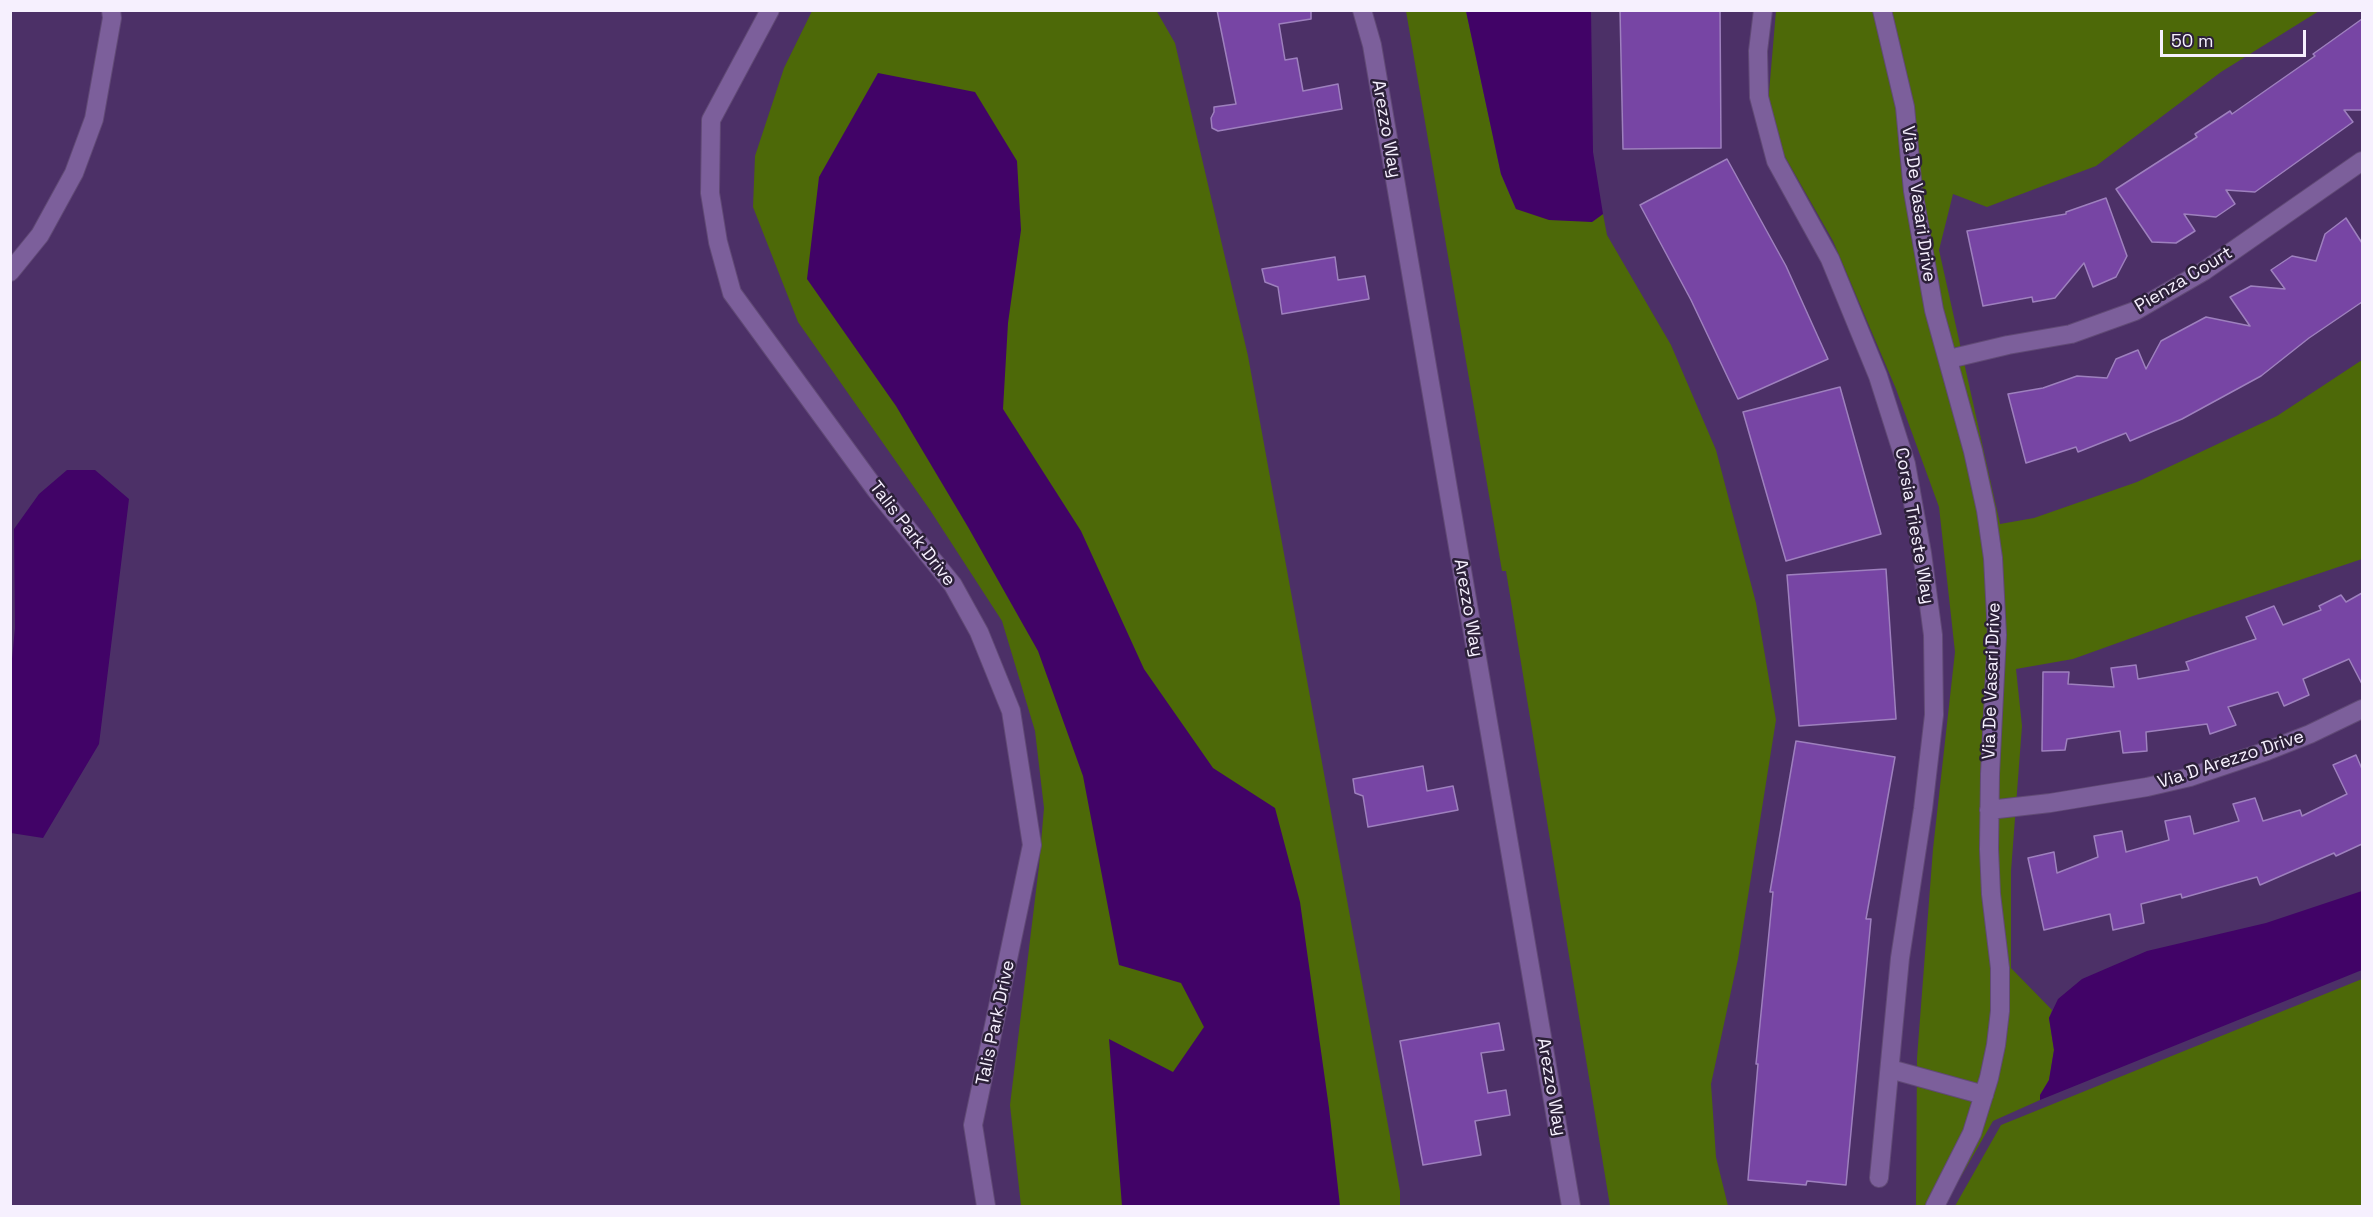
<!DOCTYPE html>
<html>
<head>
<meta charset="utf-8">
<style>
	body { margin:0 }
	#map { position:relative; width:2373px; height:1217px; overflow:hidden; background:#4c3067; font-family:"Space Grotesk",sans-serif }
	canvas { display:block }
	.frame { position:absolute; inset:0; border:12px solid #f6f0fe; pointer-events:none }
	.scale { position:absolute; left:2160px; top:30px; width:146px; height:27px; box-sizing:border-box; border:3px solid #f6f0fe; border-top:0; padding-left:8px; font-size:18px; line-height:21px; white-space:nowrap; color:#f6f0fe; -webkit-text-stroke:4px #2c2039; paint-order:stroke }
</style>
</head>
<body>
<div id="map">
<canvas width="2373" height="1217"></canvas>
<div class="frame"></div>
<div class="scale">50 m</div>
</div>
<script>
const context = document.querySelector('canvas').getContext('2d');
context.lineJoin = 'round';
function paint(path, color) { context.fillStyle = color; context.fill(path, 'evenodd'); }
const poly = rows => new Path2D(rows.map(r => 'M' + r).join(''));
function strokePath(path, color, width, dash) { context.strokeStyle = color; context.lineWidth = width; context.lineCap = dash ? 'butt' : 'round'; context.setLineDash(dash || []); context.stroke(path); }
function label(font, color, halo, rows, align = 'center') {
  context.font = font + ' "Space Grotesk",sans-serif'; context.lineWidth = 5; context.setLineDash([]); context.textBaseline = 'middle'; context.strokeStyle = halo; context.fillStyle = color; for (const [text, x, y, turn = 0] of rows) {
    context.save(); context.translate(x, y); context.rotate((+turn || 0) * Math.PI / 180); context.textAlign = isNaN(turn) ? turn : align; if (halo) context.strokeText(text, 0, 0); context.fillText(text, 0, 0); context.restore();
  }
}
const green = poly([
	[1156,10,1175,43,1248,356,1400,1191,1400,1206,1021,1206,1010,1105,1039,866,1044,808,1035,731,1002,621,930,510,798,322,753,207,755,156,784,68,812,11],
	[1406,11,1466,11,1501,174,1516,209,1592,222,1603,214,1607,235,1671,345,1716,450,1756,603,1776,720,1738,959,1711,1084,1716,1157,1728,1206,1610,1206,1506,571,1502,571],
	[1776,11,2319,11,2221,72,2096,166,1987,207,1953,194,1939,250,2000,524,2034,518,2137,482,2277,416,2362,360,2362,559,2190,617,2073,659,2016,669,2022,726,2011,871,2011,968,2052,1010,2049,1018,2054,1050,2049,1080,2040,1095,2040,1100,1993,1121,1944,1206,1916,1206,1917,1058,1933,849,1955,652,1939,507,1896,389,1833,241,1784,155,1768,104],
	[2362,979,2362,1206,1955,1206,2001,1125]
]);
const water = poly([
	[1466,11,1591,11,1593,152,1603,214,1592,222,1549,220,1516,209,1501,174],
	[878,73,975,92,1017,161,1021,230,1008,323,1003,409,1081,531,1144,669,1213,768,1275,808,1300,902,1329,1108,1340,1206,1122,1206,1109,1039,1173,1072,1204,1027,1181,983,1119,965,1083,776,1038,651,968,527,896,406,807,279,819,177],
	[67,470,95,470,129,499,99,744,43,838,11,833,10,679,15,628,14,529,39,494],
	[2362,891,2362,970,2040,1100,2040,1095,2049,1080,2054,1050,2049,1018,2058,999,2082,979,2147,951,2266,923]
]);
const building = poly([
	[1217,10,1311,10,1311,19,1279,24,1285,60,1297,58,1303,91,1338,84,1342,109,1218,131,1212,128,1211,118,1214,112,1214,107,1236,104,1217,10],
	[1620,10,1720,10,1721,148,1623,149,1620,10],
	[2362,19,2362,110,2344,110,2353,122,2255,192,2226,190,2235,204,2216,217,2184,214,2195,231,2176,243,2152,242,2116,189,2197,137,2195,134,2230,111,2232,114,2315,56,2313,54,2362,19],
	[1727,159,1786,266,1828,359,1738,399,1691,300,1640,205,1727,159],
	[2106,198,2127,256,2116,277,2093,287,2084,263,2055,298,2033,302,2032,297,1983,306,1967,231,2066,214,2066,212,2106,198],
	[2346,218,2362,243,2362,302,2309,338,2261,376,2182,419,2130,441,2126,433,2078,452,2076,447,2026,463,2008,394,2043,388,2077,376,2107,378,2116,359,2138,350,2146,369,2161,341,2206,317,2250,326,2230,297,2251,286,2285,289,2271,270,2292,256,2316,261,2325,234,2346,218],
	[1335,257,1338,280,1365,276,1369,299,1282,314,1278,287,1265,282,1262,269,1335,257],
	[1840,387,1881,534,1786,561,1743,412,1840,387],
	[1886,569,1896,719,1799,726,1787,575,1886,569],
	[2362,593,2362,684,2349,659,2303,679,2309,695,2284,706,2278,692,2228,707,2236,725,2210,734,2207,724,2146,732,2147,751,2123,753,2120,731,2067,739,2065,750,2042,751,2043,672,2069,672,2068,684,2114,687,2111,668,2136,665,2138,679,2189,670,2186,662,2256,639,2246,617,2274,606,2283,625,2321,610,2319,606,2341,595,2346,602,2362,593],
	[1796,741,1895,757,1866,919,1871,919,1846,1185,1807,1181,1806,1185,1748,1180,1758,1064,1756,1064,1773,892,1770,892,1796,741],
	[2356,755,2362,769,2362,844,2336,856,2334,853,2260,885,2257,877,2182,898,2181,894,2141,904,2144,923,2113,930,2110,914,2044,930,2028,858,2054,852,2057,873,2098,857,2094,836,2122,831,2126,852,2169,840,2165,821,2190,816,2194,834,2239,821,2233,804,2255,798,2263,821,2300,810,2302,816,2347,794,2333,765,2356,755],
	[1423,766,1427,791,1453,786,1458,810,1368,827,1363,796,1355,793,1353,779,1423,766],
	[1499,1023,1504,1050,1481,1053,1488,1093,1506,1090,1510,1115,1475,1121,1481,1155,1423,1165,1400,1041,1499,1023]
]);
const minor = poly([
	[770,10,711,120,710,193,718,242,732,293,876,490,953,585,979,632,1011,711,1032,845,973,1125,986,1206],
	[1362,10,1372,45,1571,1206],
	[1763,10,1758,51,1759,97,1776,161,1830,259,1878,376,1906,464,1922,553,1933,635,1934,715,1923,809,1900,958,1879,1178],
	[1882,10,1905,107,1913,191,1934,310,1973,451,1986,510,1993,558,1997,635,1990,774,1989,849,1991,894,2000,968,2000,1011,1996,1045,1989,1078,1972,1133,1935,1206],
	[10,272,40,235,74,173,94,119,112,18,111,10],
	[1949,359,2008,345,2071,334,2135,311,2204,271,2362,161],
	[1989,810,2050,803,2147,787,2190,777,2267,751,2310,734,2362,709],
	[1890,1069,1984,1095]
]);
const streetNames = [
	["Arezzo Way",1386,129,80],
	["Via De Vasari Drive",1918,204,82],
	["Pienza Court",2184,280,-31],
	["Corsia Trieste Way",1914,526,80],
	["Talis Park Drive",912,534,52],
	["Arezzo Way",1468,608,80],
	["Via De Vasari Drive",1992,681,-88],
	["Via D Arezzo Drive",2231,760,-18],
	["Talis Park Drive",996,1023,-78],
	["Arezzo Way",1551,1087,80]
];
paint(green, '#4d6908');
paint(water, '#410367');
paint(building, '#7745a4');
strokePath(building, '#9e80be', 1.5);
strokePath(minor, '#614a76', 20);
strokePath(minor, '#7c5f9b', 18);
label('18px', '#f6f0fe', '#2c2039', streetNames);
</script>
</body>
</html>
